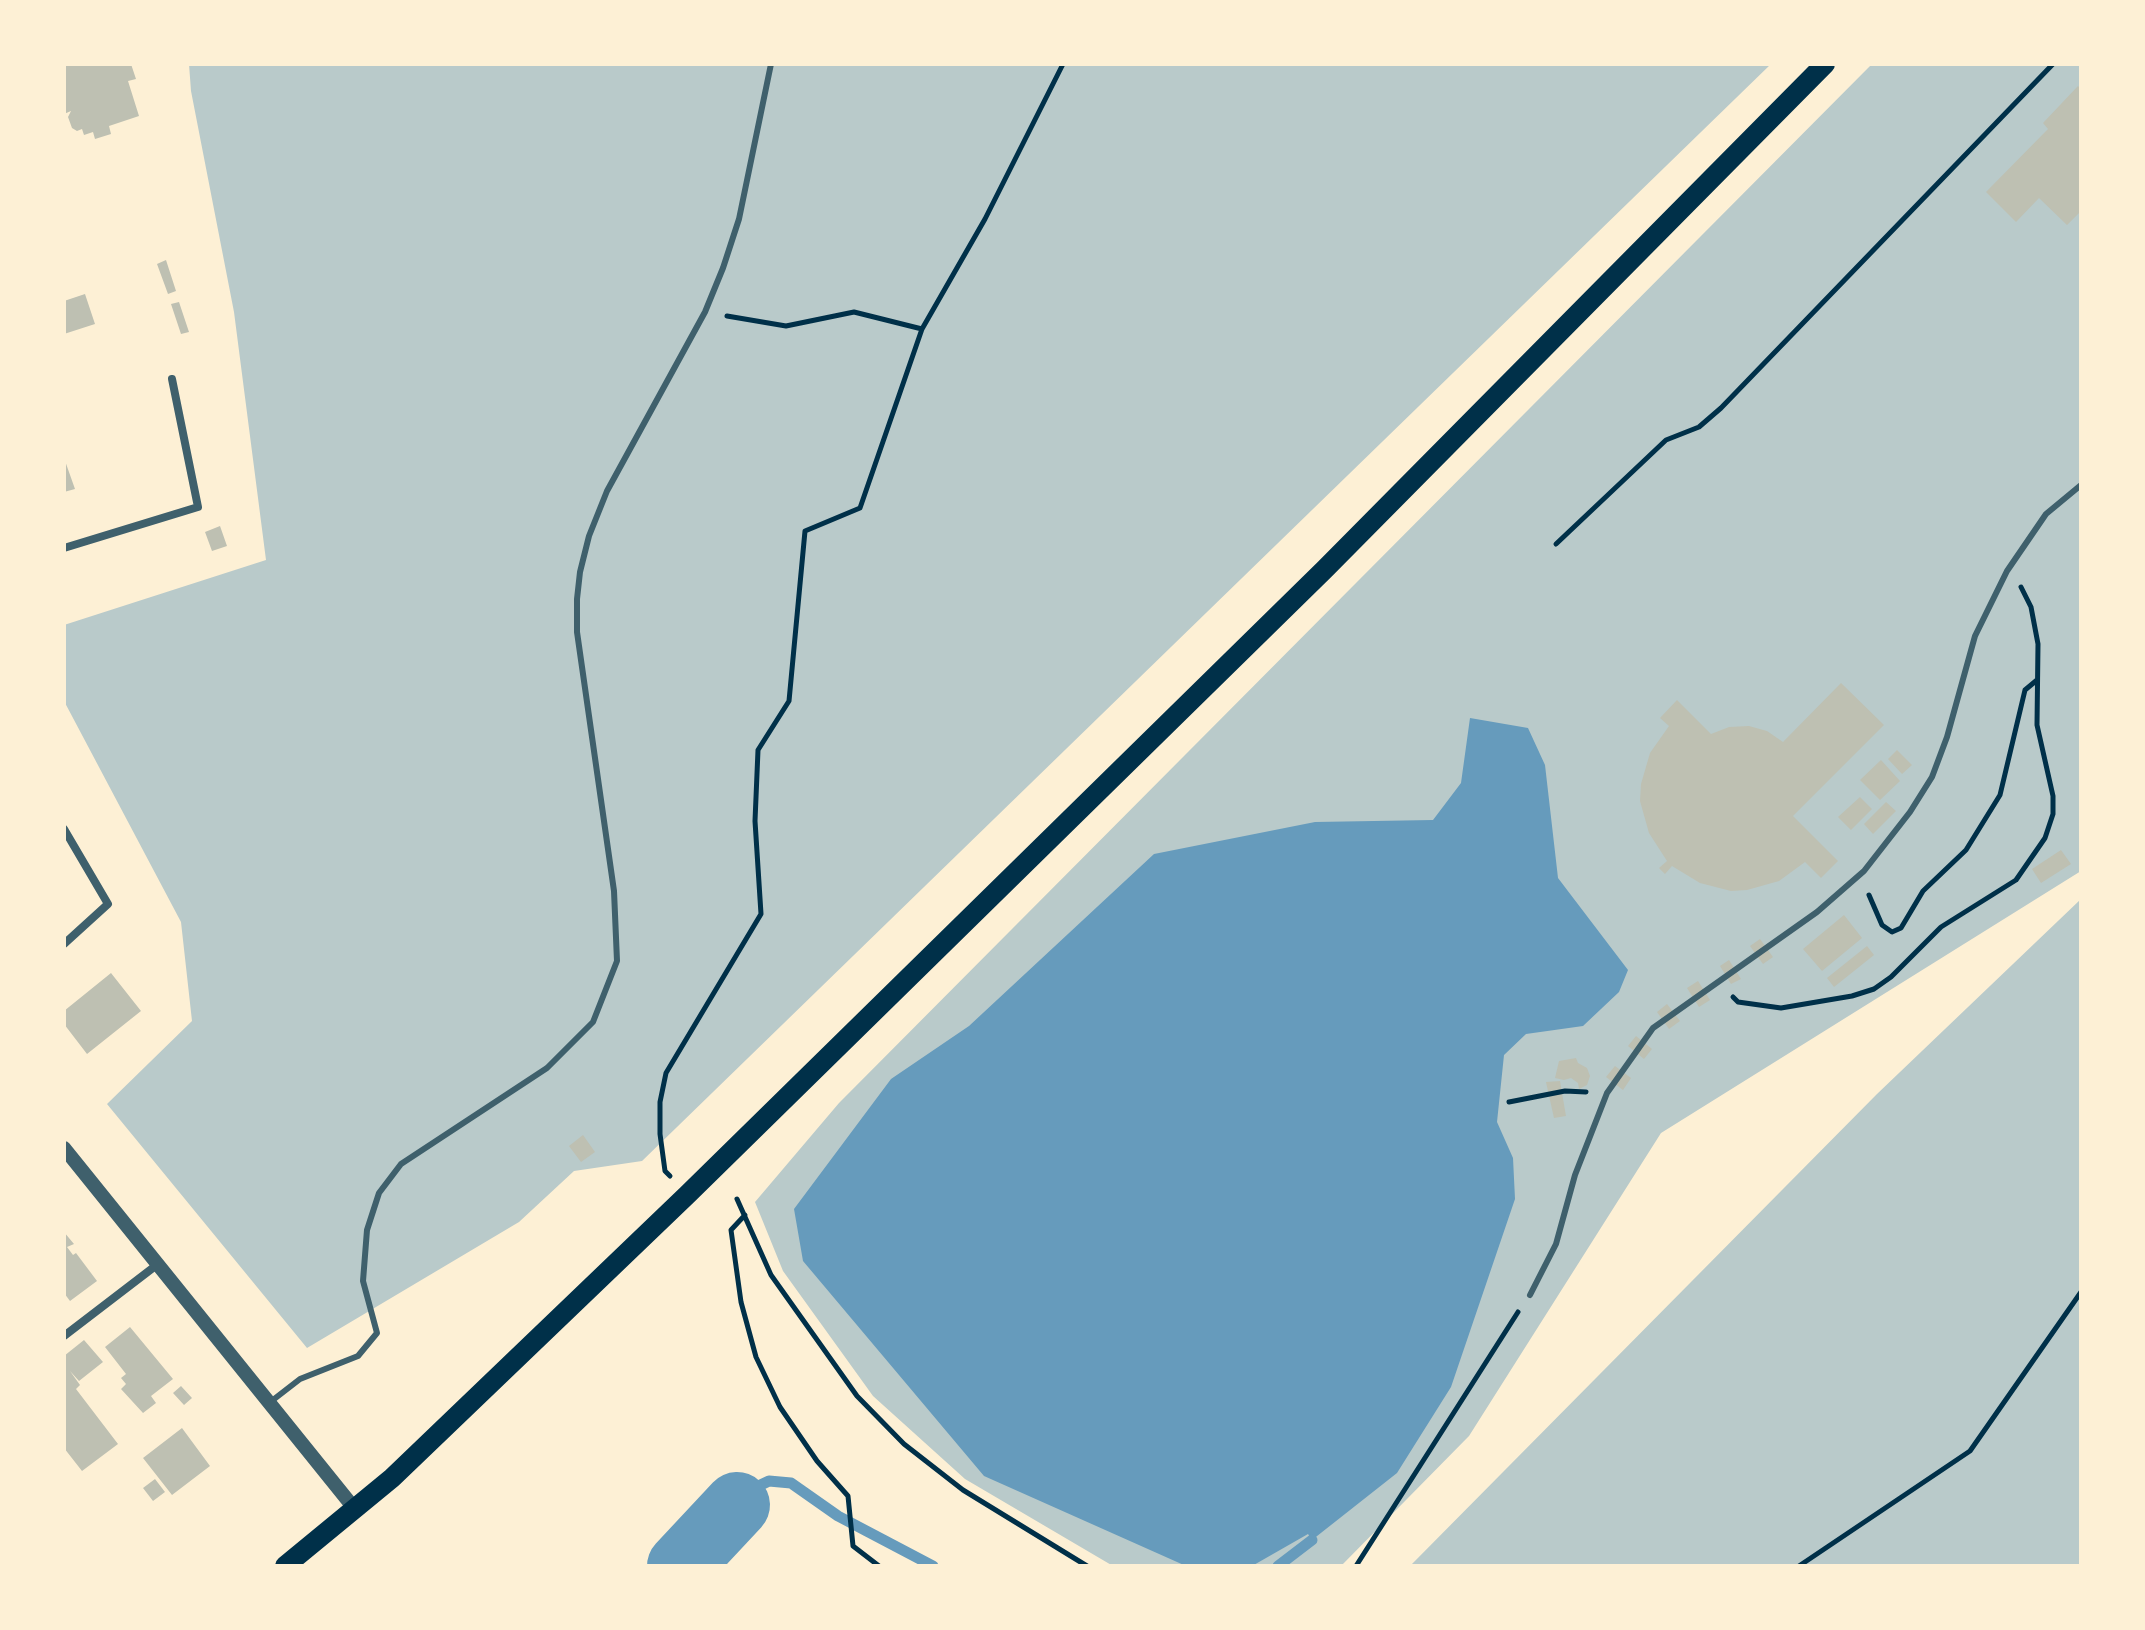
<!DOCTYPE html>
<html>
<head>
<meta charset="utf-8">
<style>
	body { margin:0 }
	#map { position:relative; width:2145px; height:1630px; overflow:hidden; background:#fdf0d5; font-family:"Noto Sans",sans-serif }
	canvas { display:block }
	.frame { position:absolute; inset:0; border:66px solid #fdf0d5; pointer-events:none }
</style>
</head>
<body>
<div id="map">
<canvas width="2145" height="1630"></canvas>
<div class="frame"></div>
</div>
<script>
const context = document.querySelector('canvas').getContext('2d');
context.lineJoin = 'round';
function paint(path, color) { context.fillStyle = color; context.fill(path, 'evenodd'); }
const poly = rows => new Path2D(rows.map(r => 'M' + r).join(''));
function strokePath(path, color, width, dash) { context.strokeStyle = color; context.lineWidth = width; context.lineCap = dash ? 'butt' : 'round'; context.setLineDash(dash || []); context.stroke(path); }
const green = poly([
	[189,64,1771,64,642,1161,574,1171,519,1222,307,1348,107,1104,192,1021,181,922,64,701,64,625,266,560,234,312,191,91],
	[1872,64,2081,64,2081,871,1661,1133,1469,1436,1341,1566,1113,1566,965,1479,873,1396,783,1271,755,1202,839,1103],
	[2081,899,2081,1566,1410,1566,1877,1094]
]);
const water = poly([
	[1470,718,1528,728,1545,765,1558,878,1628,970,1619,992,1583,1026,1526,1034,1504,1055,1497,1122,1513,1158,1515,1199,1451,1387,1397,1473,1312,1540,1308,1534,1252,1566,1186,1566,984,1476,803,1261,794,1209,891,1079,969,1026,1154,854,1315,822,1433,820,1461,783]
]);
const stream = poly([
	[737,1505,752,1489,769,1481,791,1483,838,1516,933,1566],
	[1278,1566,1312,1540]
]);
const river = poly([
	[680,1566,737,1505]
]);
const building = poly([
	[64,64,131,64,136,79,128,81,139,116,109,126,111,134,95,139,93,132,84,135,82,129,77,131,72,128,68,117,71,111,64,114],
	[2078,86,2081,89,2081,211,2067,225,2039,198,2016,222,1986,192,2048,129,2043,123],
	[166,260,176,291,168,294,157,264],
	[85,294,95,324,64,334,64,301],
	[179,302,189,332,181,334,171,304],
	[64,458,75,489,64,492],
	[220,526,227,546,212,551,205,532],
	[1841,683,1884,725,1793,816,1838,861,1821,878,1805,862,1779,881,1747,890,1731,891,1700,883,1672,866,1665,874,1659,868,1667,861,1649,833,1640,801,1641,784,1650,753,1669,726,1660,718,1677,700,1711,734,1729,727,1749,726,1767,731,1783,742],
	[1897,750,1912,765,1902,774,1888,759],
	[1881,760,1900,781,1880,800,1860,780],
	[1860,797,1872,809,1851,830,1838,817],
	[1886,802,1896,811,1873,834,1864,824],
	[2061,850,2071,864,2041,883,2032,869],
	[1844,915,1862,938,1822,971,1803,949],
	[1760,939,1773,957,1763,964,1750,946],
	[1867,946,1874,955,1834,987,1827,978],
	[1729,960,1741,979,1731,984,1720,966],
	[111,973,141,1011,87,1054,64,1024,64,1011],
	[1698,981,1710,1000,1699,1007,1687,988],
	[1667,1004,1680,1021,1669,1029,1657,1012],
	[1636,1036,1652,1049,1644,1059,1628,1046],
	[1576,1058,1578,1063,1587,1068,1590,1076,1587,1085,1579,1089,1578,1083,1571,1078,1564,1080,1555,1078,1559,1061],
	[1615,1066,1631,1078,1623,1090,1606,1077],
	[1560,1081,1566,1116,1554,1118,1546,1082],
	[583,1135,595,1152,581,1162,569,1146],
	[64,1232,74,1244,67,1247,73,1255,76,1253,97,1281,70,1301,64,1293],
	[130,1327,173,1379,151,1396,156,1403,143,1413,121,1389,126,1384,121,1378,126,1374,105,1347],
	[84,1340,103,1362,79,1381,70,1371,80,1385,76,1389,118,1444,82,1471,64,1448,64,1356],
	[181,1386,192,1398,184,1405,173,1393],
	[182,1428,210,1466,172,1495,143,1458],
	[155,1479,165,1492,153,1501,143,1488]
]);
const path = poly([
	[727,316,786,326,854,312,922,329],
	[1556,544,1666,440,1699,427,1721,408,2053,64],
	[1869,895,1882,925,1892,932,1901,928,1923,891,1966,850,2000,795,2025,690,2037,680],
	[1733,997,1738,1002,1781,1008,1852,996,1874,989,1891,977,1941,927,2016,880,2045,838,2053,814,2053,796,2037,725,2038,644,2031,607,2021,587],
	[1509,1102,1565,1091,1586,1092],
	[670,1176,665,1171,660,1134,660,1102,666,1073,761,914,755,821,758,750,789,701,805,531,860,508,922,329,985,219,1063,64],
	[737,1199,771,1275,857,1396,904,1444,963,1490,1087,1566],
	[745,1215,731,1230,741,1302,756,1357,780,1407,817,1461,848,1496,853,1546,879,1566],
	[1356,1566,1518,1312],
	[1799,1566,1970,1451,2081,1292]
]);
const service = poly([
	[1530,1295,1556,1244,1575,1175,1607,1093,1653,1028,1817,912,1864,871,1910,812,1932,777,1947,737,1975,636,2007,571,2046,514,2081,485],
	[269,1403,300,1379,358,1356,377,1333,363,1281,367,1230,379,1193,401,1164,547,1068,593,1022,617,961,614,891,577,632,577,599,580,572,589,536,607,491,705,312,723,268,739,219,771,64]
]);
const minor = poly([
	[64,548,198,507,172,379],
	[64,829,108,904,64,944],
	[64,1336,158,1264]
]);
const tertiary = poly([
	[64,1148,354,1508]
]);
const primary = poly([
	[285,1566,392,1478,687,1195,1325,569,1825,64]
]);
paint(green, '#b9caca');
paint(water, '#669bbc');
strokePath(stream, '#669bbc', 11);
strokePath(river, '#669bbc', 66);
paint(building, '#bec0b2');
strokePath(path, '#003049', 5);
strokePath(service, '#3f606c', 6);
strokePath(minor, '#3f606c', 8);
strokePath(tertiary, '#3f606c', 14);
strokePath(primary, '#003049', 20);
</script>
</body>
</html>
